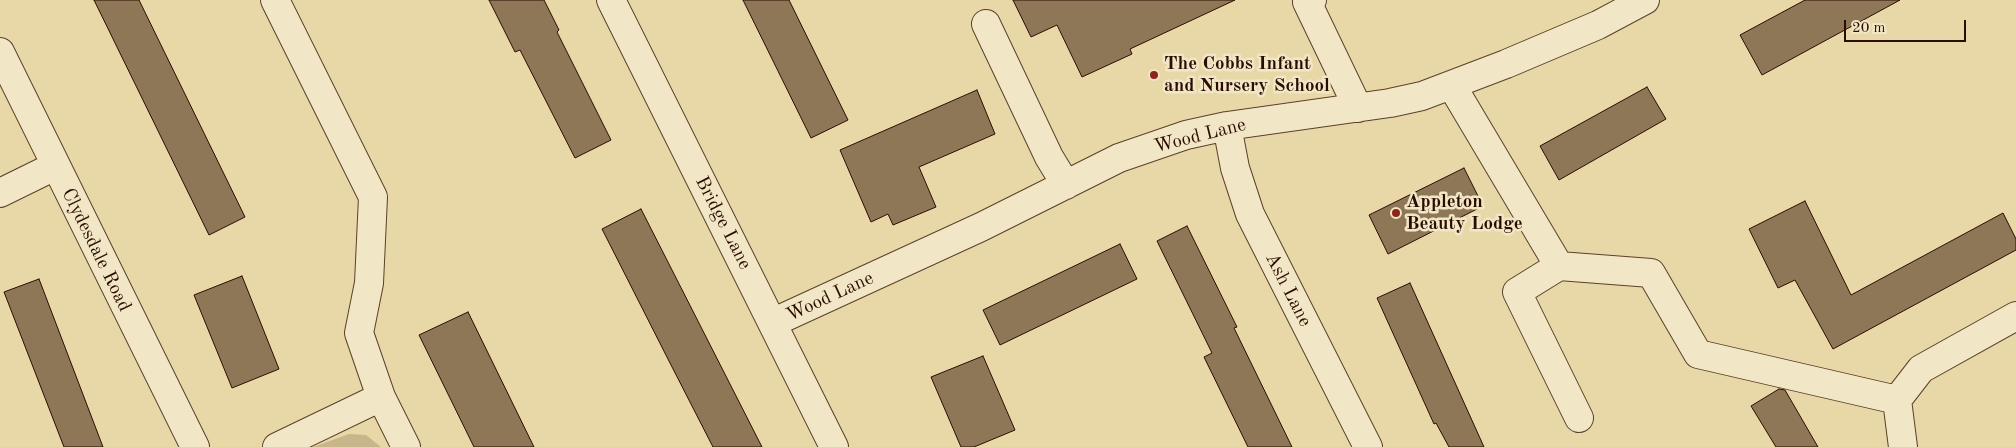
<!DOCTYPE html>
<html>
<head>
<meta charset="utf-8">
<style>
	body { margin:0 }
	#map { position:relative; width:2016px; height:447px; overflow:hidden; background:#e9d8a7; font-family:"Old Standard TT",serif }
	canvas { display:block }
	.scale { position:absolute; left:1844px; top:20px; width:122px; height:22px; box-sizing:border-box; border:2px solid #2b0d00; border-top:0; padding-left:6px; font-size:15px; line-height:18px; white-space:nowrap; color:#2b0d00; -webkit-text-stroke:4px #f1e6c6; paint-order:stroke }
</style>
</head>
<body>
<div id="map">
<canvas width="2016" height="447"></canvas>
<div class="scale">20 m</div>
</div>
<script>
const context = document.querySelector('canvas').getContext('2d');
context.lineJoin = 'round';
function paint(path, color) { context.fillStyle = color; context.fill(path, 'evenodd'); }
const poly = rows => new Path2D(rows.map(r => 'M' + r).join(''));
function strokePath(path, color, width, dash) { context.strokeStyle = color; context.lineWidth = width; context.lineCap = dash ? 'butt' : 'round'; context.setLineDash(dash || []); context.stroke(path); }
function label(font, color, halo, rows, align = 'center') {
  context.font = font + ' "Old Standard TT",serif'; context.lineWidth = 5; context.setLineDash([]); context.textBaseline = 'middle'; context.strokeStyle = halo; context.fillStyle = color; for (const [text, x, y, turn = 0] of rows) {
    context.save(); context.translate(x, y); context.rotate((+turn || 0) * Math.PI / 180); context.textAlign = isNaN(turn) ? turn : align; if (halo) context.strokeText(text, 0, 0); context.fillText(text, 0, 0); context.restore();
  }
}
const green = poly([
	[349,434,366,435,381,447,313,447]
]);
const building = poly([
	[94,0,139,0,245,217,209,235,94,0],
	[489,0,544,0,559,30,557,32,611,140,575,158,520,50,515,52,489,0],
	[743,0,789,0,848,120,811,138,743,0],
	[1013,0,1235,0,1130,49,1132,54,1082,77,1057,25,1031,37,1013,0],
	[1805,0,1900,0,1762,75,1740,35,1805,0],
	[1647,87,1666,119,1559,180,1540,146,1647,87],
	[977,90,995,134,919,167,936,207,893,225,888,214,871,222,840,150,977,90],
	[1464,168,1483,206,1388,254,1369,215,1464,168],
	[1805,201,1851,295,2003,213,2016,239,2016,250,1833,349,1795,280,1778,288,1749,229,1805,201],
	[641,209,702,329,762,447,713,447,671,365,602,229,641,209],
	[1187,226,1237,327,1234,328,1292,447,1248,447,1204,357,1212,353,1157,241,1187,226],
	[1120,244,1137,279,1000,345,983,310,1120,244],
	[242,276,279,369,232,388,194,295,242,276],
	[39,279,103,447,64,447,4,292,39,279],
	[1410,283,1484,447,1449,447,1436,423,1434,424,1377,298,1410,283],
	[468,312,534,447,474,447,419,335,468,312],
	[983,356,1015,430,974,447,961,447,931,377,983,356],
	[1779,389,1785,390,1818,447,1776,447,1751,406,1779,389]
]);
const minor = poly([
	[275,0,373,197,369,283,359,333,381,397],
	[611,0,834,447],
	[1312,0,1307,2,1358,108],
	[986,24,1049,157,1066,185],
	[0,52,195,447],
	[1452,86,1559,266],
	[1227,126,1235,168,1250,214,1368,447],
	[0,193,55,166],
	[772,323,981,227,1119,158,1186,135,1227,126,1390,103,1422,96,1506,64,1598,25,1645,0],
	[1579,418,1517,292,1559,266,1651,273,1698,354,1897,400],
	[277,447,381,397,406,447],
	[1903,447,1897,400,1921,369,2016,316]
]);
const markers = [
	[1154,75,5,"#8f2418"],
	[1396,213,5,"#8f2418"]
];
const poiNames = [
	["The Cobbs Infant",1164,64],
	["and Nursery School",1164,86],
	["Appleton",1406,202],
	["Beauty Lodge",1406,224]
];
const streetNames = [
	["Wood Lane",1200,136,-14],
	["Bridge Lane",723,223,63],
	["Clydesdale Road",96,250,64],
	["Ash Lane",1288,290,63],
	["Wood Lane",830,297,-25]
];
paint(green, '#c9b58b');
paint(building, '#8e7757');
strokePath(building, '#2b0d00', 1);
strokePath(minor, '#5a402a', 30);
strokePath(minor, '#f1e6c6', 28);
for (const [x, y, r, color] of markers) { const dot = new Path2D(); dot.arc(x, y, r, 0, 2 * Math.PI); context.fillStyle = color; context.fill(dot); strokePath(dot, '#f1e6c6', 2); }
label('bold 19px', '#2b0d00', '#f1e6c6', poiNames, 'left');
label('19px', '#2b0d00', '#f1e6c6', streetNames);
</script>
</body>
</html>
